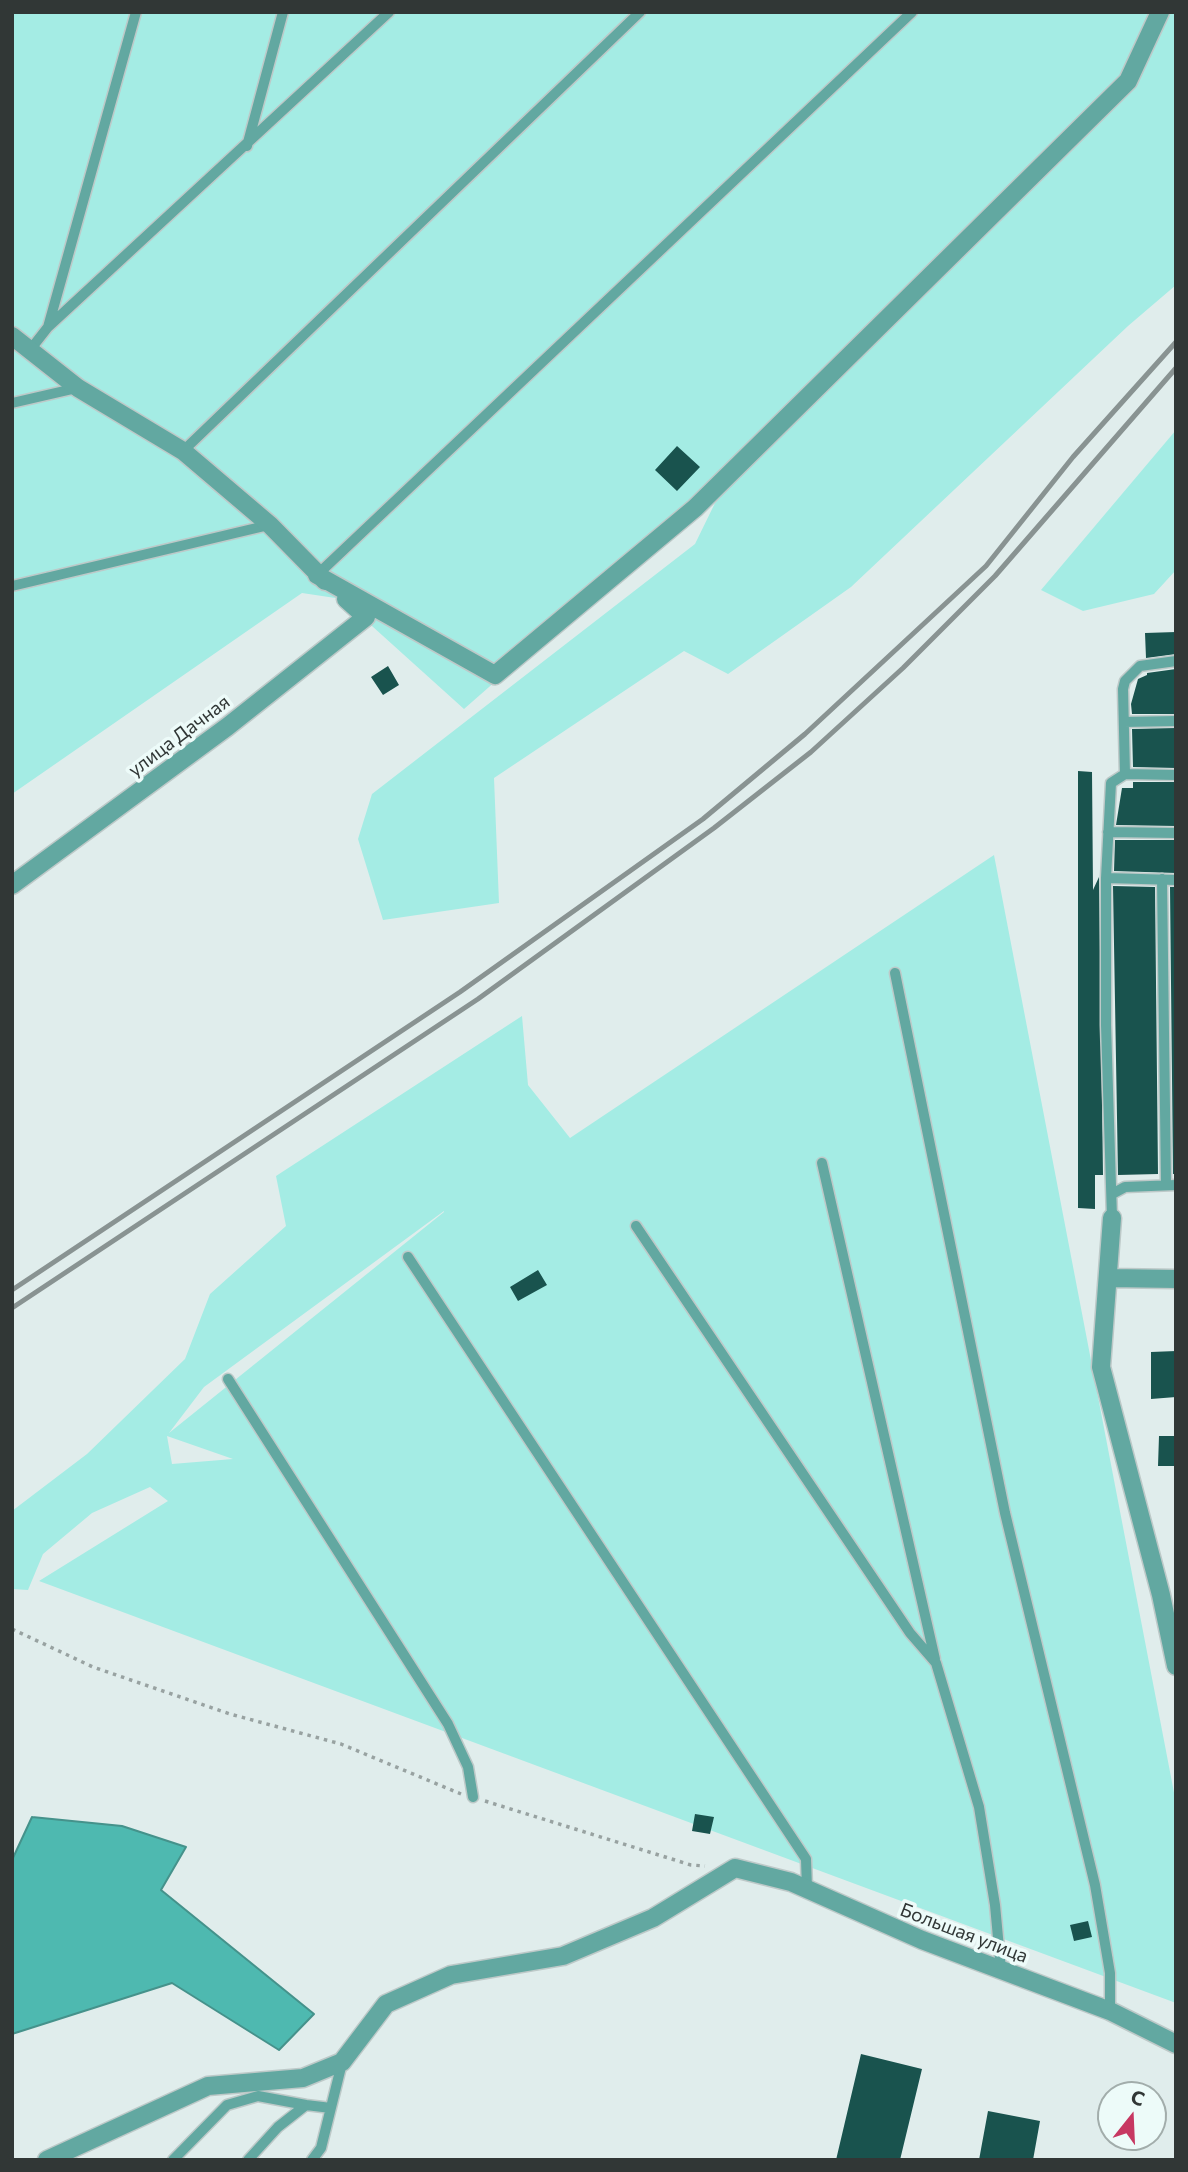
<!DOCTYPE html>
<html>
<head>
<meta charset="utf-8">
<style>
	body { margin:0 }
	#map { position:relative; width:1188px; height:2172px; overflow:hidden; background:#e0edec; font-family:Commissioner,sans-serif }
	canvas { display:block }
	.frame { position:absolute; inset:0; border:14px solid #313736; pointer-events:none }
	.north { position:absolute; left:1097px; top:2081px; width:70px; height:70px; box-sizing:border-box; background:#edfbf9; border:2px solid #a2adab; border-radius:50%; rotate:18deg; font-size:19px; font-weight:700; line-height:28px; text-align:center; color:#313736 }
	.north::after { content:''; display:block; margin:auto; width:24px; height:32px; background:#c73862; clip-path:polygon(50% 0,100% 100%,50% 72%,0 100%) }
</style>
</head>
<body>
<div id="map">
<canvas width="1188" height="2172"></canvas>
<div class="frame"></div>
<div class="north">С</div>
</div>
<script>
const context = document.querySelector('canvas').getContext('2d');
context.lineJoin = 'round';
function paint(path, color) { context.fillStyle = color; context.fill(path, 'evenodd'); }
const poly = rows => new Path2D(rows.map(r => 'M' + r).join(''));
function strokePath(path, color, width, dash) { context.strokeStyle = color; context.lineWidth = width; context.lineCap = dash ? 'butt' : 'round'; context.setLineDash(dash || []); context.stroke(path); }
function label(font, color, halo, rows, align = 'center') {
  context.font = font + ' Commissioner,sans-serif'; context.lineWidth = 7; context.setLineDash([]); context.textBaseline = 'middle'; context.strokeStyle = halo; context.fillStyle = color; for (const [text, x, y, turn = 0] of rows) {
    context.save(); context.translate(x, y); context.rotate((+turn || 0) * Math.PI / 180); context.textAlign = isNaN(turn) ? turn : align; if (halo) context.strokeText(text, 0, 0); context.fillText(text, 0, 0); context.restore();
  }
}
const green = poly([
	[12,12,1176,12,1176,285,1128,326,851,587,728,674,684,651,494,778,499,903,383,920,358,839,372,794,695,544,715,503,786,426,464,709,342,599,302,593,12,794],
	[1176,430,1176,570,1154,594,1083,611,1041,590],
	[994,855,1176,1803,1176,2003,39,1581,168,1501,150,1487,92,1513,43,1554,28,1590,12,1589,12,1511,87,1454,185,1359,210,1294,286,1226,276,1176,522,1016,528,1085,570,1138],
	[444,1211,444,1212,169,1433,204,1387],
	[167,1436,233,1459,172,1464]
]);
const water = poly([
	[32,1817,122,1826,186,1847,161,1890,314,2014,279,2050,172,1983,12,2034,12,1860,32,1817]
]);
const building = poly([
	[677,446,700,467,677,491,655,470],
	[1176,632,1176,654,1146,658,1145,633],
	[388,666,399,685,383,695,371,677],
	[1176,669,1176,714,1132,714,1131,704,1138,679,1147,675,1147,673],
	[1176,728,1176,768,1133,767,1132,729],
	[1078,771,1092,772,1093,890,1099,877,1103,1175,1095,1175,1095,1209,1078,1208],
	[1133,782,1176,782,1176,826,1116,825,1122,788,1133,788],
	[1115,840,1176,840,1176,873,1114,871],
	[1113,886,1155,887,1158,1174,1118,1175],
	[1170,887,1176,887,1176,1174,1173,1174],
	[538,1270,547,1285,518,1301,510,1287],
	[1176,1351,1176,1397,1151,1399,1151,1352],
	[1159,1436,1176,1436,1176,1466,1158,1466],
	[695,1814,714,1817,710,1834,692,1831],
	[1088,1921,1092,1937,1074,1941,1070,1925],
	[861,2054,922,2069,900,2160,836,2160],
	[988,2111,1040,2121,1033,2160,979,2160]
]);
const path = poly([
	[12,1629,93,1667,230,1714,341,1744,461,1794],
	[485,1801,691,1865,705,1866]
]);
const lane = poly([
	[247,146,283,12],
	[48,327,136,12],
	[30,350,48,327,389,12],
	[12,403,77,388],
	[183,451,640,12],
	[317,575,912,12],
	[12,586,269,525],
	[1124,722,1176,721],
	[1125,774,1123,689,1125,681,1140,666,1176,661],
	[1108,832,1176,833],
	[1106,878,1111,783,1125,774,1176,775],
	[1162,879,1166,1185],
	[895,973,1005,1513,1095,1885,1110,1973,1110,2011],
	[822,1163,935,1659],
	[1112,1194,1125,1187,1176,1185],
	[1112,1218,1106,1025,1106,878,1176,880],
	[636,1226,910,1633,936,1663,979,1807,995,1905,1001,1970],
	[408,1257,806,1859,807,1889],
	[228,1379,448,1724,468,1767,473,1797],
	[173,2160,227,2105,258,2096,306,2105],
	[248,2160,278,2127,306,2105,331,2108],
	[312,2160,321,2148,342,2063]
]);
const street = poly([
	[12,336,78,388,183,451,270,525,325,581],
	[317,575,495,675,695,508,1128,81,1160,12],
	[12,885,227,727,366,617,346,599],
	[1112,1218,1101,1367,1161,1595,1176,1666],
	[1110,1278,1176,1279],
	[47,2160,208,2086,303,2078,342,2062,386,2004,451,1975,563,1956,653,1918,735,1868,791,1882,922,1940,1110,2011,1176,2044]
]);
const rail = poly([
	[12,1290,460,992,703,819,805,734,986,566,1073,457,1176,342],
	[12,1308,478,999,714,828,811,752,903,668,995,576,1176,368]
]);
const streetNames = [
	["улица Дачная",179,736,-37],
	["Большая улица",964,1933,21]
];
paint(green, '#a4ece4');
paint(water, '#4eb9b0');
strokePath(water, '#45928b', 2);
paint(building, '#19534e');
strokePath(lane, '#bdc9c8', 13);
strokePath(street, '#bdc9c8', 21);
strokePath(path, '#98a2a1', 3.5, [3.5, 5]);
strokePath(lane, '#62a8a1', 10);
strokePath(street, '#62a8a1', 18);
strokePath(rail, '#899392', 5);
label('19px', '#313736', '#edfbf9', streetNames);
</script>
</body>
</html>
